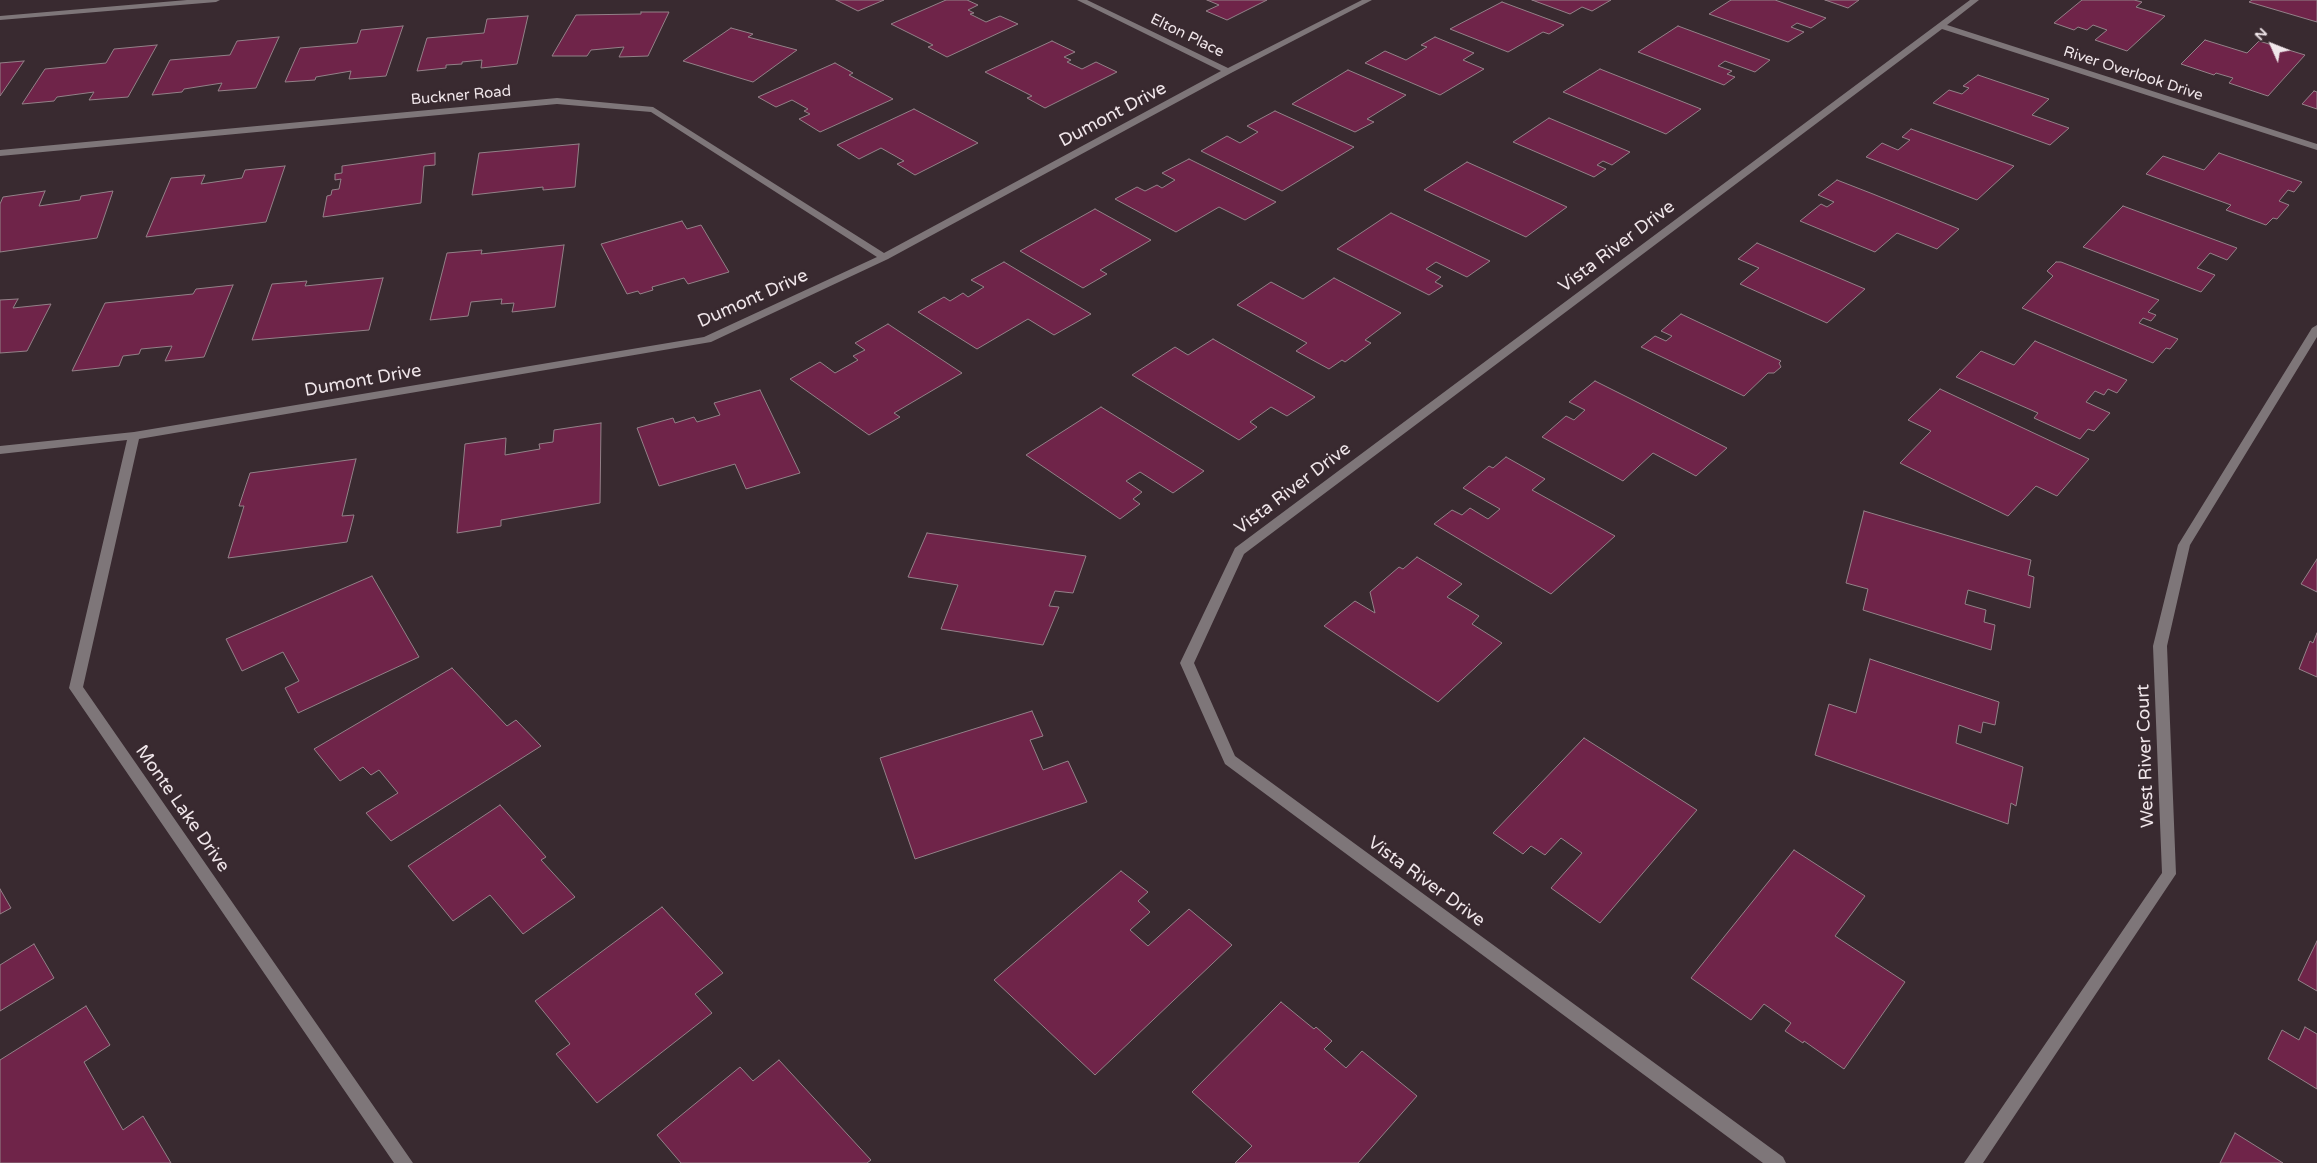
<!DOCTYPE html>
<html>
<head>
<meta charset="utf-8">
<style>
	body { margin:0 }
	#map { position:relative; width:2317px; height:1163px; overflow:hidden; background:#392a30; font-family:"Varela Round",sans-serif }
	canvas { display:block }
	.north { position:absolute; left:2247px; top:20px; width:50px; height:50px; -webkit-text-stroke:4px #392a30; paint-order:stroke; rotate:314deg; font-size:14px; font-weight:700; line-height:20px; text-align:center; color:#f0e6ea }
	.north::after { content:''; display:block; margin:auto; width:18px; height:22px; background:#f0e6ea; clip-path:polygon(50% 0,100% 100%,50% 72%,0 100%) }
</style>
</head>
<body>
<div id="map">
<canvas width="2317" height="1163"></canvas>
<div class="north">N</div>
</div>
<script>
const context = document.querySelector('canvas').getContext('2d');
context.lineJoin = 'round';
function paint(path, color) { context.fillStyle = color; context.fill(path, 'evenodd'); }
const poly = rows => new Path2D(rows.map(r => 'M' + r).join(''));
function strokePath(path, color, width, dash) { context.strokeStyle = color; context.lineWidth = width; context.lineCap = dash ? 'butt' : 'round'; context.setLineDash(dash || []); context.stroke(path); }
function label(font, color, halo, rows, align = 'center') {
  context.font = font + ' "Varela Round",sans-serif'; context.lineWidth = 5; context.setLineDash([]); context.textBaseline = 'middle'; context.strokeStyle = halo; context.fillStyle = color; for (const [text, x, y, turn = 0] of rows) {
    context.save(); context.translate(x, y); context.rotate((+turn || 0) * Math.PI / 180); context.textAlign = isNaN(turn) ? turn : align; if (halo) context.strokeText(text, 0, 0); context.fillText(text, 0, 0); context.restore();
  }
}
const building = poly([
	[836,0,884,0,858,11,836,0],
	[946,0,967,0,978,5,968,10,974,13,970,14,986,22,1000,16,1018,24,947,57,928,47,933,45,891,24,946,0],
	[1207,0,1267,0,1227,20,1206,11,1219,5,1207,0],
	[1532,0,1611,0,1592,11,1582,7,1570,14,1532,0],
	[1731,0,1775,0,1826,18,1811,28,1797,23,1791,27,1804,32,1788,42,1709,14,1731,0],
	[1825,0,1859,0,1848,8,1825,0],
	[2082,0,2134,0,2142,2,2136,7,2165,16,2127,51,2095,40,2107,30,2093,25,2087,30,2078,27,2074,30,2054,23,2082,0],
	[2252,0,2317,0,2317,22,2249,2,2252,0],
	[1502,2,1564,25,1549,34,1543,32,1508,52,1450,29,1502,2],
	[641,12,669,12,648,56,619,57,624,47,591,50,587,56,552,56,576,15,641,14,641,12],
	[528,16,517,64,481,68,482,60,462,62,462,64,446,65,446,68,417,71,427,38,484,33,487,19,528,16],
	[403,26,386,76,349,79,351,71,316,77,315,80,285,82,300,48,357,43,361,30,403,26],
	[1678,26,1770,60,1755,72,1725,61,1718,66,1732,71,1727,74,1735,77,1724,85,1638,52,1678,26],
	[731,28,753,34,748,37,797,50,753,82,683,61,731,28],
	[279,37,256,88,218,91,222,83,184,89,182,92,152,95,170,60,230,55,237,41,279,37],
	[1435,37,1474,53,1463,60,1484,69,1440,95,1365,63,1385,51,1406,60,1427,47,1421,45,1435,37],
	[2205,40,2247,53,2259,41,2305,55,2268,96,2229,83,2233,78,2216,73,2214,75,2181,64,2205,40],
	[1052,41,1075,52,1064,57,1071,60,1067,62,1082,69,1096,62,1117,72,1045,108,1027,98,1032,96,985,72,1052,41],
	[157,45,128,97,89,100,94,92,57,97,54,101,22,104,45,69,106,63,114,49,157,45],
	[24,61,0,96,0,63,24,61],
	[835,63,853,73,849,75,893,99,820,132,799,119,810,114,804,111,808,109,792,100,776,107,758,97,835,63],
	[1600,69,1701,109,1666,134,1563,92,1600,69],
	[1348,70,1406,95,1367,119,1374,122,1355,132,1292,104,1348,70],
	[1978,75,2049,99,2032,115,2069,128,2050,145,1933,103,1949,90,1962,94,1969,88,1963,86,1978,75],
	[2314,91,2317,92,2317,109,2302,104,2314,91],
	[914,109,978,143,915,175,897,164,904,161,881,148,859,159,837,145,914,109],
	[1275,111,1354,147,1282,191,1201,151,1227,136,1240,143,1258,132,1247,126,1275,111],
	[1549,118,1630,152,1612,165,1603,161,1597,165,1606,169,1594,177,1513,142,1549,118],
	[1911,129,2014,166,1977,200,1866,157,1882,143,1898,150,1910,140,1902,137,1911,129],
	[579,144,575,187,543,190,543,187,472,195,479,153,579,144],
	[435,153,435,165,424,166,421,203,323,217,327,196,331,195,332,190,339,189,341,179,335,180,335,174,342,173,342,166,435,153],
	[2219,153,2302,182,2294,192,2288,190,2279,201,2289,205,2277,219,2273,218,2266,225,2226,210,2231,205,2146,174,2163,156,2204,170,2219,153],
	[1189,159,1276,202,1245,220,1219,207,1176,232,1115,199,1137,187,1145,191,1157,185,1162,188,1175,180,1162,173,1189,159],
	[1467,162,1567,207,1526,237,1424,190,1467,162],
	[285,166,266,222,146,237,171,178,205,175,201,184,242,178,245,170,285,166],
	[1837,180,1873,194,1959,229,1937,249,1897,233,1875,252,1800,221,1821,204,1827,207,1834,202,1818,195,1837,180],
	[45,191,39,206,80,200,81,196,113,191,97,238,0,252,0,204,3,197,45,191],
	[2123,206,2237,248,2227,260,2210,253,2197,268,2215,275,2201,292,2083,247,2123,206],
	[1095,209,1151,240,1100,270,1107,274,1083,288,1020,251,1095,209],
	[1391,213,1490,261,1467,277,1436,262,1426,269,1441,277,1435,282,1443,286,1429,295,1337,249,1391,213],
	[682,221,687,229,701,225,729,272,688,284,684,278,652,287,653,290,640,294,638,291,627,294,601,244,682,221],
	[1757,243,1865,289,1827,323,1740,284,1759,268,1738,259,1757,243],
	[564,245,555,307,512,312,514,303,501,304,502,299,471,302,468,316,430,320,447,253,482,250,481,254,564,245],
	[1004,262,1091,314,1054,335,1028,319,977,349,918,312,944,297,950,301,963,293,968,297,984,287,971,280,1004,262],
	[2056,262,2061,262,2159,300,2148,312,2156,315,2151,321,2143,318,2139,323,2178,339,2170,349,2166,348,2153,363,2022,308,2053,276,2047,271,2056,262],
	[383,278,369,330,252,340,272,284,307,281,305,286,383,278],
	[1334,278,1401,313,1365,340,1371,343,1345,362,1342,360,1329,369,1296,351,1307,343,1237,305,1271,282,1303,299,1334,278],
	[233,285,204,357,165,361,172,346,141,349,139,354,123,356,119,366,72,371,105,303,193,294,196,289,233,285],
	[18,299,13,308,51,304,27,351,0,353,0,300,18,299],
	[1681,314,1781,361,1779,363,1781,367,1774,373,1768,373,1744,396,1641,347,1655,336,1666,341,1672,336,1661,331,1681,314],
	[888,324,962,373,894,413,900,417,869,435,790,379,820,362,835,373,858,360,853,356,865,350,855,343,888,324],
	[1213,339,1315,397,1287,416,1271,407,1250,422,1257,427,1239,440,1132,375,1175,347,1188,355,1213,339],
	[2035,341,2127,380,2117,393,2108,389,2104,395,2095,391,2086,402,2110,413,2094,431,2088,429,2080,439,2034,418,2038,413,1956,377,1981,351,2014,365,2035,341],
	[1595,381,1633,400,1727,448,1696,476,1653,453,1623,481,1542,437,1566,416,1574,420,1585,410,1569,402,1595,381],
	[1940,389,2089,459,2057,496,2036,486,2008,516,1900,463,1931,431,1908,420,1940,389],
	[760,390,800,473,746,489,735,464,659,486,637,428,673,418,675,423,694,417,697,422,720,415,714,403,760,390],
	[1101,407,1204,471,1173,493,1140,472,1126,481,1142,492,1133,499,1140,504,1120,519,1026,455,1101,407],
	[601,423,600,503,501,520,501,526,457,533,465,444,506,438,505,455,540,449,539,444,553,442,554,430,601,423],
	[1506,457,1545,479,1532,490,1615,536,1551,594,1434,524,1452,510,1462,515,1470,508,1488,519,1500,509,1463,488,1489,466,1493,468,1506,457],
	[356,459,342,516,354,515,347,542,228,558,244,506,239,506,250,473,356,459],
	[1864,511,2031,560,2028,575,2034,577,2030,608,1968,590,1965,604,1986,610,1984,622,1995,625,1991,650,1863,610,1868,589,1846,583,1864,511],
	[927,533,1086,556,1073,593,1055,591,1049,606,1059,607,1043,645,941,629,958,585,908,577,927,533],
	[1417,557,1462,584,1447,597,1479,616,1472,624,1502,643,1438,702,1324,626,1355,601,1375,613,1370,592,1399,567,1403,569,1417,557],
	[2317,559,2317,592,2301,584,2317,559],
	[372,576,419,657,298,713,285,688,299,681,283,652,242,671,226,639,372,576],
	[2317,633,2317,677,2299,669,2310,641,2313,643,2317,633],
	[1870,659,1999,702,1995,725,1983,722,1981,733,1959,725,1956,743,2023,767,2016,806,2011,803,2008,824,1815,755,1829,704,1856,713,1870,659],
	[452,668,507,726,516,720,541,746,391,841,366,813,398,793,379,770,371,775,363,767,340,781,314,749,452,668],
	[1032,711,1043,736,1030,740,1043,770,1068,761,1087,802,915,859,880,758,1032,711],
	[1584,738,1697,810,1600,923,1551,888,1582,853,1561,838,1545,855,1531,846,1523,854,1493,833,1584,738],
	[500,805,546,857,541,860,575,897,523,934,490,895,453,921,408,866,500,805],
	[1794,850,1865,896,1835,936,1905,982,1844,1069,1804,1041,1803,1043,1785,1031,1791,1023,1764,1004,1751,1020,1691,978,1794,850],
	[1121,871,1148,892,1138,901,1150,912,1130,930,1148,946,1189,909,1232,945,1095,1075,994,980,1121,871],
	[0,889,11,908,0,914,0,889],
	[662,907,723,973,695,994,712,1013,597,1103,556,1054,570,1044,535,1001,662,907],
	[2317,941,2317,991,2298,980,2317,941],
	[34,944,54,978,0,1011,0,965,34,944],
	[1281,1002,1314,1029,1316,1027,1332,1041,1324,1049,1346,1068,1362,1051,1417,1096,1358,1163,1235,1163,1252,1146,1192,1092,1281,1002],
	[86,1006,110,1045,84,1062,123,1130,143,1116,171,1163,0,1163,0,1060,86,1006],
	[2305,1027,2317,1034,2317,1089,2268,1059,2282,1030,2299,1040,2305,1027],
	[779,1060,871,1160,867,1163,681,1163,657,1135,740,1067,753,1081,779,1060],
	[2235,1133,2283,1163,2220,1163,2235,1133]
]);
const minor = poly([
	[187,0,220,0,216,2,0,20,0,16,187,0],
	[1077,0,1087,0,1228,68,1362,0,1372,0,1231,73,888,259,711,342,139,439,83,687,413,1163,394,1163,69,688,127,440,0,454,0,446,134,432,704,337,877,257,651,112,557,104,0,156,0,150,557,98,653,107,884,253,1221,71,1077,0],
	[1970,0,1979,0,1947,25,2317,144,2317,150,1942,29,1244,554,1194,663,1235,756,1783,1157,1786,1163,1763,1163,1225,764,1180,663,1235,548,1970,0],
	[2317,325,2317,337,2190,545,2167,646,2176,874,1983,1163,1964,1163,2162,873,2153,646,2178,545,2312,328,2317,325]
]);
const farStreetnames = [
	["Elton Place",1187,36,26],
	["River Overlook Drive",2133,74,18],
	["Buckner Road",461,96,-5]
];
const streetNames = [
	["Dumont Drive",1113,115,-28],
	["Vista River Drive",1617,247,-37],
	["Dumont Drive",753,299,-24],
	["Dumont Drive",363,381,-10],
	["Vista River Drive",1293,489,-37],
	["West River Court",2146,756,-92],
	["Monte Lake Drive",182,809,55],
	["Vista River Drive",1426,882,36]
];
paint(building, '#6f2449');
strokePath(building, '#938188', 1);
paint(minor, '#7e7679');
label('15px', '#f0e6ea', '#392a30', farStreetnames);
label('18px', '#f0e6ea', '#392a30', streetNames);
</script>
</body>
</html>
